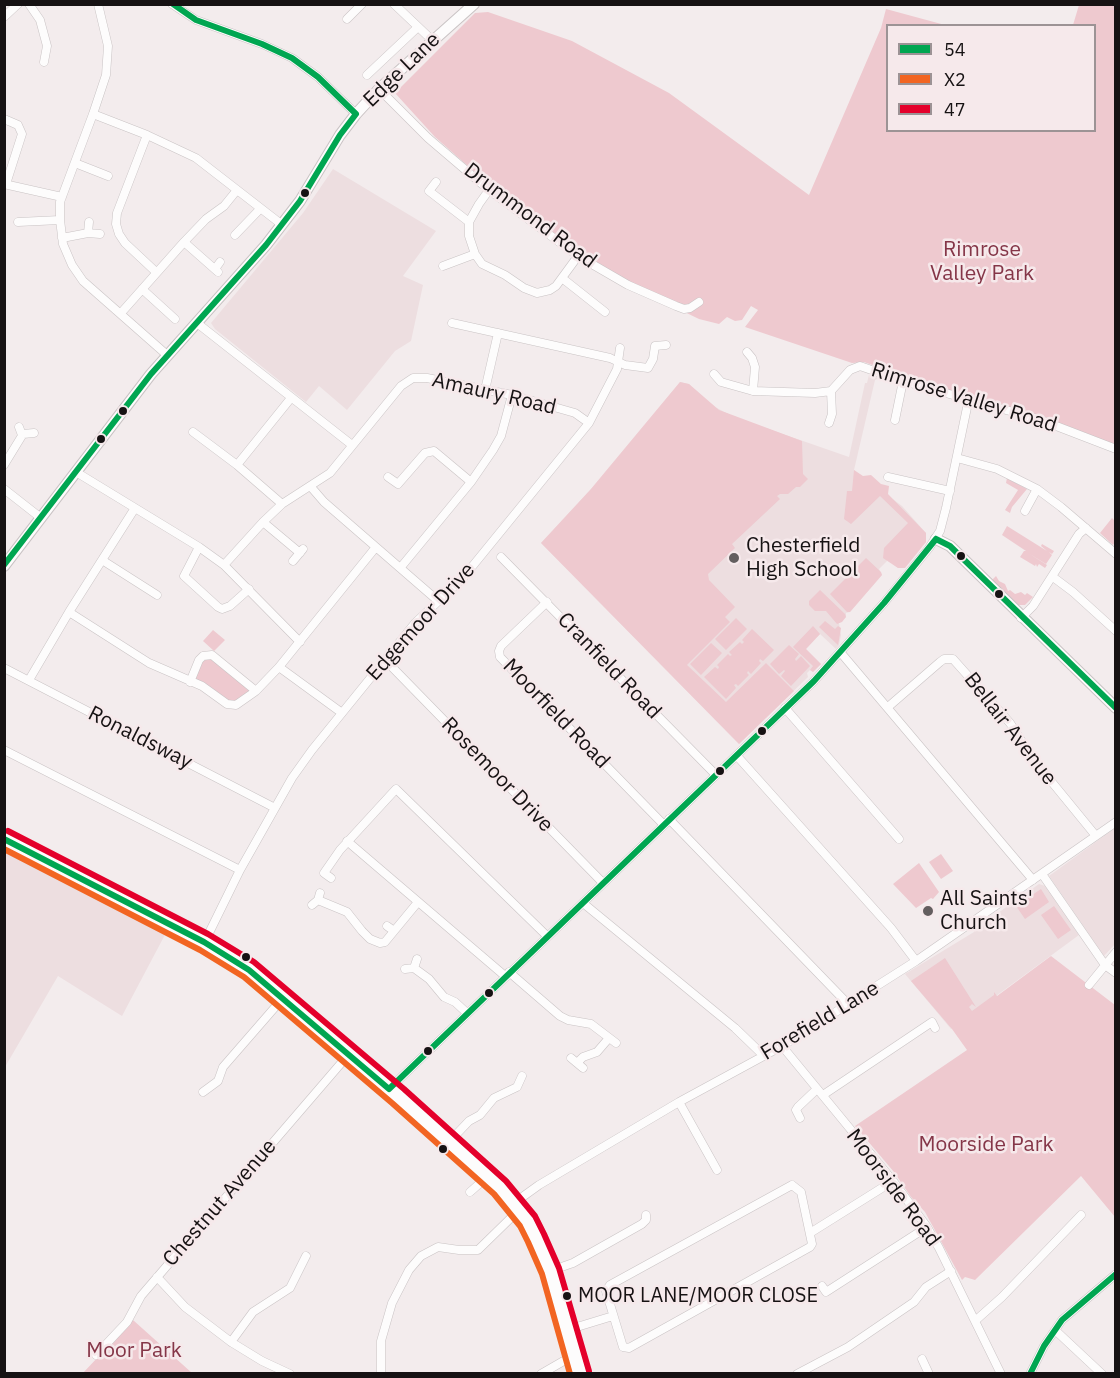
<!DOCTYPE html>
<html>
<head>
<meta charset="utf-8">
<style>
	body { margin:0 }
	#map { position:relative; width:1120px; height:1378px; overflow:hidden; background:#f3eced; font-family:"IBM Plex Sans",sans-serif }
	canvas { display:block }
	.frame { position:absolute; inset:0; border:6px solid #161213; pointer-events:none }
	.legend { position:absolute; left:886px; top:24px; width:210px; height:108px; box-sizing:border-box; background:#f6e9eb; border:2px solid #9c9395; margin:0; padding:8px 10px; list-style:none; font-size:18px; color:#161213 }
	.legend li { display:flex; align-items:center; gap:12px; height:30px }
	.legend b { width:30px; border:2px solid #9c9395 }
</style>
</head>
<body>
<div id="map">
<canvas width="1120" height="1378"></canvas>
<div class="frame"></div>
<ul class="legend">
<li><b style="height:8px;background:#00a651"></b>54</li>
<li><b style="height:8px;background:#f26522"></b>X2</li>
<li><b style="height:8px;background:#e4002b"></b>47</li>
</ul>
</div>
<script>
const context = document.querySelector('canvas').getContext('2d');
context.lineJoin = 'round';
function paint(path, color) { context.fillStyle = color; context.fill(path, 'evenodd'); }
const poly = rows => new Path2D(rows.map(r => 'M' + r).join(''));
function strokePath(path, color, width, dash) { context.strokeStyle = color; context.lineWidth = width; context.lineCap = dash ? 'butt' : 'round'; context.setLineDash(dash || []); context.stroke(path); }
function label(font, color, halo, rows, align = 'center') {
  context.font = font + ' "IBM Plex Sans",sans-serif'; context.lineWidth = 5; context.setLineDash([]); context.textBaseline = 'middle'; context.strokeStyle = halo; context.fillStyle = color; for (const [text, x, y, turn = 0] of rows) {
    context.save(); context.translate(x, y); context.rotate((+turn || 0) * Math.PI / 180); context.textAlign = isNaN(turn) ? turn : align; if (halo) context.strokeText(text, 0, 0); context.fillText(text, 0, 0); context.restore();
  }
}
const built = poly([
	[333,169,436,231,403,276,423,285,411,341,395,351,347,410,319,386,306,402,215,329,211,323,303,213],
	[869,375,879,378,875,380,854,470,902,506,926,533,926,542,905,568,898,568,888,560,879,569,882,575,850,612,846,613,846,617,839,623,841,635,839,645,836,649,820,634,806,649,821,664,813,672,810,670,807,673,808,677,739,744,541,543,591,489,680,382,689,384,713,406,734,417,849,457,865,383,867,383],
	[1115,828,1115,944,1104,956,1049,876],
	[5,844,15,849,26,859,56,875,70,878,168,929,122,1016,58,976,5,1067],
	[1039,884,1045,886,1079,935,951,1029,905,974,974,932,974,930]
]);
const green = poly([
	[1079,5,1115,5,1115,446,1046,418,917,381,864,362,852,363,745,327,758,310,751,306,742,320,735,321,727,317,719,324,699,319,637,289,573,249,486,182,435,137,395,93,475,13,488,12,572,41,669,93,809,195,881,28,886,9,945,25,888,26,888,130,1094,130,1094,26,1073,25],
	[680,382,689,384,719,410,802,441,803,474,808,479,800,487,796,487,788,494,780,494,777,496,780,499,732,544,735,548,708,574,709,580,735,607,725,617,730,622,687,665,726,702,766,663,794,691,739,744,541,543,591,489],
	[854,470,863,476,871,475,881,484,889,486,888,494,926,533,926,542,905,568,898,568,883,558,884,548,908,523,880,496,851,524,844,519,847,491,852,491],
	[1007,478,1027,489,1012,507,1010,513,1005,510,1018,490,1006,483],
	[1112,518,1115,521,1115,542,1113,545,1100,533],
	[1007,526,1047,551,1041,546,1042,544,1054,551,1052,554,1049,552,1052,555,1046,564,1028,553,1047,565,1045,568,1039,564,1037,567,1036,564,1035,566,1020,557,1024,551,1026,551,1002,535],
	[866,558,881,572,882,575,850,612,847,612,830,594],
	[996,576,999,581,1005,584,1008,591,1010,590,1015,594,1021,592,1025,595,1027,593,1033,597,1025,605,1016,605,992,580],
	[820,590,845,614,846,617,842,622,837,624,826,611,815,611,809,605,809,601],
	[736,618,747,629,726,650,715,639],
	[825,621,835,629,838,626,841,628,838,645,819,627],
	[813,626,820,634,806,649,821,664,813,672,810,670,813,666,793,647],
	[752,629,774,650,763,661,760,659,759,661,761,663,751,674,748,671,747,673,749,675,738,686,736,684,734,685,736,688,726,699,704,677,715,667,718,669,719,667,717,665,728,654,730,656,732,655,729,652,740,642,742,644,744,642,742,640],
	[213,630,225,640,214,651,203,641],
	[711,643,722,653,701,675,690,664],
	[789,645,799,654,795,659,796,661,801,656,810,666,791,686,781,676,785,671,784,670,779,674,770,664],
	[211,658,249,689,249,692,238,702,228,702,196,679,195,675,200,662],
	[941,854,953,871,941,879,929,862],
	[919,863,939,892,933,899,931,898,916,908,893,884],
	[1041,889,1049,902,1025,919,1016,906],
	[1054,906,1071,930,1058,939,1041,915],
	[1051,956,1115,1005,1115,1217,1081,1176,975,1280,965,1277,962,1280,925,1212,911,1197,894,1172,855,1126,967,1050,952,1029,911,981,945,958,976,1007,972,1004,969,1007,972,1011,994,995,994,992,997,996],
	[133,1320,192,1373,82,1374]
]);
const street = poly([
	[29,4,40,20,47,46,44,62],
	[98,4,108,46,106,75,93,114,60,202,60,220,63,244,72,265,83,281,167,355],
	[172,4,196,20,262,44,292,58,318,77,356,114],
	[394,4,432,40],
	[4,17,18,4],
	[347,19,362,4],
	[367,75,418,27],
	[379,89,428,138,489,190,578,256,628,285,676,306,684,309,690,308,699,302],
	[93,114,147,135],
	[4,119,18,125,22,134,6,184],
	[75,163,108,176],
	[436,182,429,191,469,222],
	[4,184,62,197],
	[489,190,479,204,469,222,469,236,475,254,482,264,505,275,524,288,537,293,550,290,556,286,578,256],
	[18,222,60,220],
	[88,233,89,222],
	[235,235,260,209],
	[62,238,88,233,100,234],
	[184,242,218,272],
	[443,266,475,254],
	[215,269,220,262],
	[156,272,125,243,119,234,116,224,117,213,147,135,196,158,281,224],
	[562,278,605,312],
	[142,289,175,319],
	[121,313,184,242,206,219,224,206,237,190],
	[197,323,352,445],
	[452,323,610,358,625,365,648,368,653,359,655,346,666,345],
	[747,352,752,358,755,367,753,391,815,393,831,391,850,370,860,366,903,381,1038,419,1116,449],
	[714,374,721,382,753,391],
	[485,390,498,333],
	[895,420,903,381],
	[829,423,832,414,831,391],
	[19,427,22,435],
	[193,432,237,465,282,504],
	[957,458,997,469,1037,489,1061,507,1116,554],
	[4,465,23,434,34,433],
	[237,465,291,398],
	[76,472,199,547,224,565,300,642],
	[388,477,398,484,425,453,434,451,471,482],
	[888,477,950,491],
	[311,487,324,502,437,600],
	[4,489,41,518],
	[1025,511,1037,489],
	[263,522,300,553],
	[199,547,184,576,218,607,222,609,230,606,249,589],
	[501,557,716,775],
	[102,560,157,595],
	[293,561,303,549],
	[224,565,263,522,282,504,330,473,401,386,413,378,427,378,512,395,575,413,589,423],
	[401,567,471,482,493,450,501,436,512,395],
	[1053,577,1073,592,1116,631],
	[547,602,501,646,499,651,500,657,664,825],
	[69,612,149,663,202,686,227,704,236,705,256,691,279,667,376,547],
	[1021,618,1033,606,1079,534,1086,528],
	[841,653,1033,880],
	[391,666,603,883],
	[279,667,342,713],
	[4,668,275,808],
	[29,680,69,612,135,508],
	[190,682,199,660,203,656,212,655,256,691],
	[888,707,940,662,944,659,953,659,1010,723,1033,759,1096,836],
	[785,708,899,839],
	[4,750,240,870],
	[737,756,891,928,916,961],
	[669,819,848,1004],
	[347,841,505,976],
	[1042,874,1105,965,1116,973],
	[331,878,324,873,340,850,396,789,547,936],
	[318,900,347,912,362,931,370,939,380,943,385,942,418,902],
	[583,903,735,1028,764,1056],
	[312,905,318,900,320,893],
	[387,926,394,931],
	[209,933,240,870,292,778,312,750,415,623,462,579,589,423,617,369,620,348],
	[414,968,429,979,444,997,455,1002,467,1013],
	[405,969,414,968,417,959],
	[509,972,560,1016,568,1020,591,1024,616,1043],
	[1089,985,1116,952],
	[782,1046,893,1181,927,1227,939,1248,1001,1374],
	[571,1058,583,1068],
	[577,1063,583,1057,597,1052,609,1038],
	[389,1089,814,681,884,603,929,548,940,531,946,508,969,398],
	[203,1092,218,1081,223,1067,283,998],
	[823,1095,932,1022,935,1028],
	[679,1102,717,1170],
	[800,1118,796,1110,798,1107,817,1089],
	[449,1142,469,1121,480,1115,494,1098,517,1087,522,1076],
	[792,1185,801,1192,812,1244,810,1247,629,1348,623,1347,606,1291,610,1285,792,1185],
	[470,1192,487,1177],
	[514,1203,539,1185,679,1102,782,1046,916,961,1116,822],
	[810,1233,893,1181],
	[550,1271,573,1263,642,1224,646,1220,646,1215],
	[157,1277,185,1307,231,1342,262,1361,290,1374],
	[822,1286,826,1292,927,1227],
	[975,1321,1002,1297,1081,1215],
	[567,1330,613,1316],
	[1055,1330,1102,1374],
	[231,1342,253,1312,290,1288,306,1256],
	[96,1355,127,1322,141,1296,349,1054],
	[922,1359,929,1374],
	[381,1374,381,1341,392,1303,409,1270,421,1256,438,1247,459,1250,478,1250,519,1210],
	[541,1374,574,1355],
	[797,1374,848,1347,914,1302,926,1287,951,1271],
	[1030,1374,1044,1346,1062,1320,1116,1274]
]);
const secondary = poly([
	[936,539,950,546,1116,708],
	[4,566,151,374,266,245,300,201,340,135,356,114,379,89,474,4]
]);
const highway = poly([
	[4,839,204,942,249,970,398,1096,500,1188,528,1221,536,1238,550,1271,580,1374]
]);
const bus1 = poly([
	[936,539,950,546,1116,708],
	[4,565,151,374,266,245,300,201,340,135,356,114,318,77,292,58,262,44,196,20,173,4],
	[4,839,204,942,249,970,389,1089],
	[389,1089,814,681,884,603,936,539],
	[1030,1374,1044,1346,1062,1320,1116,1274]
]);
const bus2 = poly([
	[4,849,200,950,244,977,392,1103,494,1194,520,1226,528,1242,542,1274,570,1374]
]);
const bus3 = poly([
	[8,831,208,934,254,962,404,1089,506,1181,535,1216,544,1234,559,1268,589,1371]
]);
const markers = [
	[305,193,5,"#161213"],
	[123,411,5,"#161213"],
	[101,439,5,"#161213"],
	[961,556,5,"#161213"],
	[734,558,6,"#635e5f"],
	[999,594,5,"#161213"],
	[762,731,5,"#161213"],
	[720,771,5,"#161213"],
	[928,911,6,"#635e5f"],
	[246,957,5,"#161213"],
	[489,993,5,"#161213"],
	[428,1051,5,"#161213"],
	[443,1149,5,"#161213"],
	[567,1296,5,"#161213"]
];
const busNames = [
	["MOOR LANE/MOOR CLOSE",578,1296]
];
const streetNames = [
	["Edge Lane",402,70,-44],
	["Drummond Road",530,216,37],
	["Amaury Road",494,394,13],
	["Rimrose Valley Road",964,398,17],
	["Edgemoor Drive",421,622,-48],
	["Cranfield Road",609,666,46],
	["Moorfield Road",556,714,46],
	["Bellair Avenue",1010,729,52],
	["Ronaldsway",140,738,27],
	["Rosemoor Drive",497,775,46],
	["Forefield Lane",820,1021,-31],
	["Moorside Road",893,1188,53],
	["Chestnut Avenue",220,1203,-49]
];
const parkNames = [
	["Rimrose",982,250],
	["Valley Park",982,274],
	["Moorside Park",986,1145],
	["Moor Park",134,1351]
];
const poiNames = [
	["Chesterfield",746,546],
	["High School",746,570],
	["All Saints'",940,899],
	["Church",940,923]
];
paint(built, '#eddee0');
paint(green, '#eec9cf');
strokePath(street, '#c9c3c4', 9);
strokePath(secondary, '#c9c3c4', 12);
strokePath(highway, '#c9c3c4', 15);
strokePath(street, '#fdfcfc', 8);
strokePath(secondary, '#fdfcfc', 10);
strokePath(highway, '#fdfcfc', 14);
strokePath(bus1, '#00a651', 6);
strokePath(bus2, '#f26522', 6);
strokePath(bus3, '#e4002b', 6);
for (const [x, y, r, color] of markers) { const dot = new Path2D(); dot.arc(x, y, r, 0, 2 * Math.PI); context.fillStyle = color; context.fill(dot); strokePath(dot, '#f6e9eb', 2); }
label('20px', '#161213', '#f6e9eb', busNames, 'left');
label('21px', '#161213', '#f6e9eb', streetNames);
label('21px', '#853648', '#f6e9eb', parkNames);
label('21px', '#161213', '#f6e9eb', poiNames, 'left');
</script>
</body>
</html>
